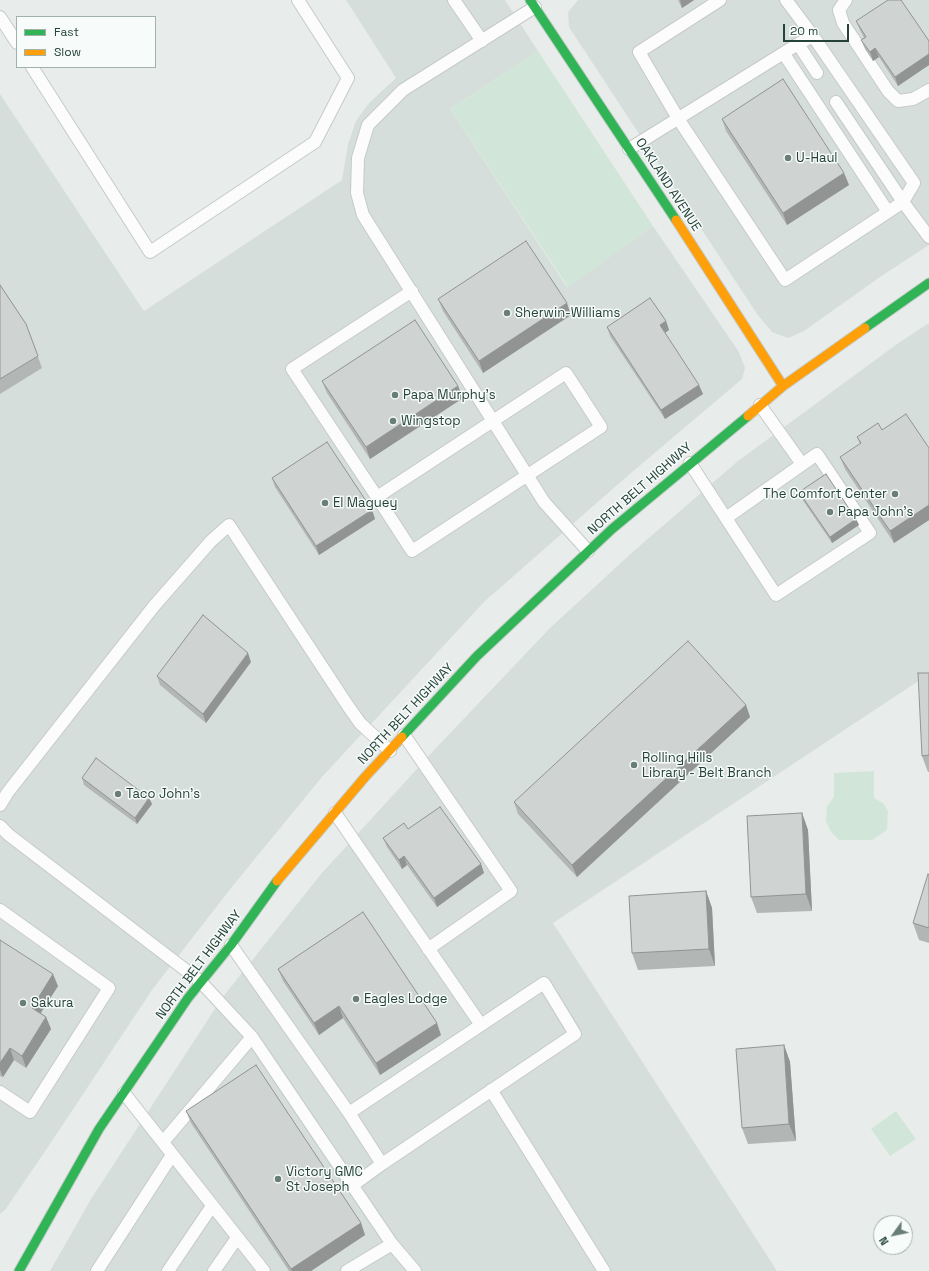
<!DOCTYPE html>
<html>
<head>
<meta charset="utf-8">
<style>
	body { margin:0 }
	#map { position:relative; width:929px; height:1271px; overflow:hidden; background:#e8edeb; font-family:"Space Grotesk",sans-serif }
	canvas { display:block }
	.legend { position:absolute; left:16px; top:16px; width:140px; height:52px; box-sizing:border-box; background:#f7fbf9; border:1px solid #a3b1ad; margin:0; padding:5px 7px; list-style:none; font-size:12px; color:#24423a }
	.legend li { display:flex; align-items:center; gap:8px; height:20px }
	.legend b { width:20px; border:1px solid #a3b1ad }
	.north { position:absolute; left:873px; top:1215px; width:40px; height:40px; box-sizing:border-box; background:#f7fbf9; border:1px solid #a3b1ad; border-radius:50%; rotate:237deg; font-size:11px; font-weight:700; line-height:16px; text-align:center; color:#24423a }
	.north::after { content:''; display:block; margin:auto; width:14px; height:18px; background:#697e78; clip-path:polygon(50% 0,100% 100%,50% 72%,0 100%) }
	.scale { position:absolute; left:783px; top:24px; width:66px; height:18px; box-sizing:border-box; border:2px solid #24423a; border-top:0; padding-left:5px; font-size:12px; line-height:14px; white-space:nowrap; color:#24423a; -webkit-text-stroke:3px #f7fbf9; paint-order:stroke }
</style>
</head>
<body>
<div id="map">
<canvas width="929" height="1271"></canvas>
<ul class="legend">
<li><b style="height:5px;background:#30b455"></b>Fast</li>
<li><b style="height:5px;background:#ff9f0a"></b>Slow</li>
</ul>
<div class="north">N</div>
<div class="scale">20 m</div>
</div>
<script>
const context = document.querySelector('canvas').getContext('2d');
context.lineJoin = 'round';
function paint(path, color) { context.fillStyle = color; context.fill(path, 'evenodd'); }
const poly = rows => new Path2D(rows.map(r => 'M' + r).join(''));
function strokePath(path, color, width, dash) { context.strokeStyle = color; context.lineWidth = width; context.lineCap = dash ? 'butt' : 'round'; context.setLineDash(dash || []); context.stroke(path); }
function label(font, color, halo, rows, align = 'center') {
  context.font = font + ' "Space Grotesk",sans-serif'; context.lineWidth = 3; context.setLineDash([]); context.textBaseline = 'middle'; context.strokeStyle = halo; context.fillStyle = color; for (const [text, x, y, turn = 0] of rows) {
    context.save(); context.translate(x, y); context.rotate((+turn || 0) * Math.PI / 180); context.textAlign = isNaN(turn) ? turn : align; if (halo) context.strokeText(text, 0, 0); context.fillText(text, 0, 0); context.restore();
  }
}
const built = poly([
	[346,0,505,0,538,51,450,109,567,287,653,226,739,352,745,368,742,379,624,479,484,602,322,777,231,888,152,990,52,1141,5,1210,0,1214,0,94,144,311,342,180,348,144,356,121,369,103,396,78],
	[578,0,929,0,929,245,880,277,804,331,788,338,772,332,757,314,569,27,568,12],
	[929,323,929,674,553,923,777,1271,50,1271,91,1199,222,998,321,874,436,748,550,628,636,549,738,461,897,344]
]);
const green = poly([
	[538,51,653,226,568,287,450,109],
	[874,771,874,798,883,803,888,811,887,830,872,840,839,840,831,832,826,821,827,806,834,797,834,773],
	[896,1111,916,1139,890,1156,871,1129]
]);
const lane = poly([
	[454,0,482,41],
	[720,0,639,52,679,120,785,280,903,202,836,102],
	[786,0,813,36],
	[846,0,839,10,843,23,888,91,898,101,913,99,929,90],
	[535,7,403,90,368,125,358,158,357,193,363,215,544,502,588,551],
	[0,17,17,43],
	[798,44,817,73],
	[784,54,888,212],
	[32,67,150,252,315,142,348,78,298,0],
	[629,149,798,44,813,36,914,183,903,202,929,237],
	[760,405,802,464],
	[690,463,776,595,870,533,817,454,726,518],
	[377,497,566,373,601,427,412,551,377,497,292,369,412,291],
	[404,735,511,891,428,949],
	[0,805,8,792,154,606,211,541,229,525,348,706,360,723,390,751],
	[335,813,481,1025],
	[0,826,9,835,200,981,252,1037,392,1244,415,1271],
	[0,910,109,988,30,1112,0,1092],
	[231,945,349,1113,382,1164,575,1034,544,983,349,1113],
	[491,1090,604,1271],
	[124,1093,264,1271],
	[163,1142,252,1037],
	[353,1185,382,1164],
	[97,1271,172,1155],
	[168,1271,212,1206],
	[214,1271,237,1238],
	[347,1271,392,1244]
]);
const fast = poly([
	[530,0,676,220],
	[865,328,929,283],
	[402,737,477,656,612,529,748,416],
	[19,1271,99,1129,188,998,231,945,277,881]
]);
const slow = poly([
	[676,220,783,386],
	[748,416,783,386,865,328],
	[277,881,365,777,402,737]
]);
const wall = poly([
	[678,0,694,0,682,8],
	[856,21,929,41,929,65,898,86,879,57,873,61,865,49,861,40,864,38,860,30],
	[722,119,844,173,849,185,787,225,726,131],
	[0,285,26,324,42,368,0,394],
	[438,299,571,315,483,373,443,311],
	[666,321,669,330,665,333,703,394,665,419,610,336,607,327],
	[322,381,458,386,463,398,370,459,327,393],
	[882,430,929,448,929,520,894,543,845,469,840,457,860,444,857,437],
	[272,478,372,510,375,519,319,555,275,487],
	[799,492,856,519,859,525,832,543,802,499],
	[251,662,206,723,160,685,157,676],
	[929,673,929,772,928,772,922,756],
	[746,705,750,717,577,877,518,814,514,802],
	[82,778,149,798,152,804,137,824,84,785],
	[802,813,808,830,812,911,757,913,751,897],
	[408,829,481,864,484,873,437,907,407,865,402,869,387,847,383,838],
	[929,875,929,943,919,940,913,923],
	[706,891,712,908,715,966,638,970,632,953],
	[0,940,58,986,41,1013,46,1017,51,1029,26,1068,14,1060,3,1077,0,1076],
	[278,969,441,1035,380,1075,343,1018,319,1035,283,981],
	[784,1045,790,1062,796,1141,748,1144,742,1128],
	[186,1111,361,1223,365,1235,311,1271,289,1271,191,1123]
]);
const shadedWall = poly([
	[680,0,694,0,682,8],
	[875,48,879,57,873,61,870,52],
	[929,54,929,65,898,86,895,77],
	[844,173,849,185,787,225,783,213],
	[567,303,571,315,483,373,479,361],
	[666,321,669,330,663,334,660,325],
	[699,385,703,394,665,419,661,410],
	[458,386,463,398,370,459,366,447],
	[929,505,929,520,894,543,890,531],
	[372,510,375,519,319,555,316,546],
	[856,519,859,525,832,543,830,537],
	[248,653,251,662,206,723,203,714],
	[746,705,750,717,577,877,572,865],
	[149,798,152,804,137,824,135,818],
	[802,813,808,830,812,911,806,894],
	[404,856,407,865,402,869,399,860],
	[481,864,484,873,437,907,434,898],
	[706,891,712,908,715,966,709,949],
	[53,974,58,986,36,1020,32,1008],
	[339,1006,343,1018,319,1035,314,1023],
	[46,1017,51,1029,26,1068,22,1056],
	[437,1023,441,1035,380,1075,376,1063],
	[784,1045,790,1062,796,1141,789,1124],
	[10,1048,14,1060,3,1077,0,1070,0,1063],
	[361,1223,365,1235,311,1271,292,1271,291,1269]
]);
const building = poly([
	[888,0,901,0,929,41,929,54,895,77,875,48,870,52,861,40,866,37,856,21,888,0],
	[783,79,844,173,783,213,722,119,783,79],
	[526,241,567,303,479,361,438,299,526,241],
	[0,285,26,324,38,356,0,379,0,285],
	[650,298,666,321,660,325,699,385,661,410,607,327,650,298],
	[415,320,458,386,366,447,322,381,415,320],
	[906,414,929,448,929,505,890,531,840,457,861,443,857,437,878,423,882,430,906,414],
	[327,442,372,510,316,546,272,478,327,442],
	[826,474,856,519,830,537,799,492,826,474],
	[203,615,248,653,203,714,157,676,203,615],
	[688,641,746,705,572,865,514,802,688,641],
	[918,673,929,673,929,755,922,756,918,673],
	[96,758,149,798,135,818,82,778,96,758],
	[440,807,481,864,434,898,404,856,399,860,383,838,404,823,408,829,440,807],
	[802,813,806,894,751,897,747,816,802,813],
	[928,874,929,875,929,928,913,923,928,874],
	[706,891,709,949,632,953,629,896,706,891],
	[363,912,437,1023,376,1063,339,1006,314,1023,278,969,363,912],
	[0,940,53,974,32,1008,46,1017,22,1056,10,1048,0,1063,0,940],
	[784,1045,789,1124,742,1128,736,1049,784,1045],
	[256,1065,361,1223,291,1269,186,1111,256,1065]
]);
const markers = [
	[788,158,4,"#697e78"],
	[507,313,4,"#697e78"],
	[395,395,4,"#697e78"],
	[393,421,4,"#697e78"],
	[895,494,4,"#697e78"],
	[325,503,4,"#697e78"],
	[830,512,4,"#697e78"],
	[634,765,4,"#697e78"],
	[118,794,4,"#697e78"],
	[356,999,4,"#697e78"],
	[23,1003,4,"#697e78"],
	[278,1179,4,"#697e78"]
];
const poiNames = [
	["U-Haul",796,158],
	["Sherwin-Williams",515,313],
	["Papa Murphy's",403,395],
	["Wingstop",401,421],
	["The Comfort Center",887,494,"right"],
	["El Maguey",333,503],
	["Papa John's",838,512],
	["Rolling Hills",642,758],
	["Library - Belt Branch",642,773],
	["Taco John's",126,794],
	["Eagles Lodge",364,999],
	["Sakura",31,1003],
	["Victory GMC",286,1172],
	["St Joseph",286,1187]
];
const streetNames = [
	["OAKLAND AVENUE",668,185,57],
	["NORTH BELT HIGHWAY",640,489,-41],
	["NORTH BELT HIGHWAY",406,714,-47],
	["NORTH BELT HIGHWAY",199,965,-53]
];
paint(built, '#d6dedb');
paint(green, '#d1e6d8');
strokePath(lane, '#c5cac8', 14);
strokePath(fast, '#c3cbc8', 11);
strokePath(slow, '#c3cbc8', 11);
strokePath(lane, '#fcfcfc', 12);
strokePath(fast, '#30b455', 9);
strokePath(slow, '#ff9f0a', 9);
paint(wall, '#b2b6b5');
paint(shadedWall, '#919493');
paint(building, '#cfd4d2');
strokePath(building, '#919493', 1);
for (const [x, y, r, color] of markers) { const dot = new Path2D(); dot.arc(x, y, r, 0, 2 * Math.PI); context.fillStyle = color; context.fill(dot); strokePath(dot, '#f7fbf9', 1.5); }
label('13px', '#24423a', '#f7fbf9', poiNames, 'left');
label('13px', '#24423a', '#f7fbf9', streetNames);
</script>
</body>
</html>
